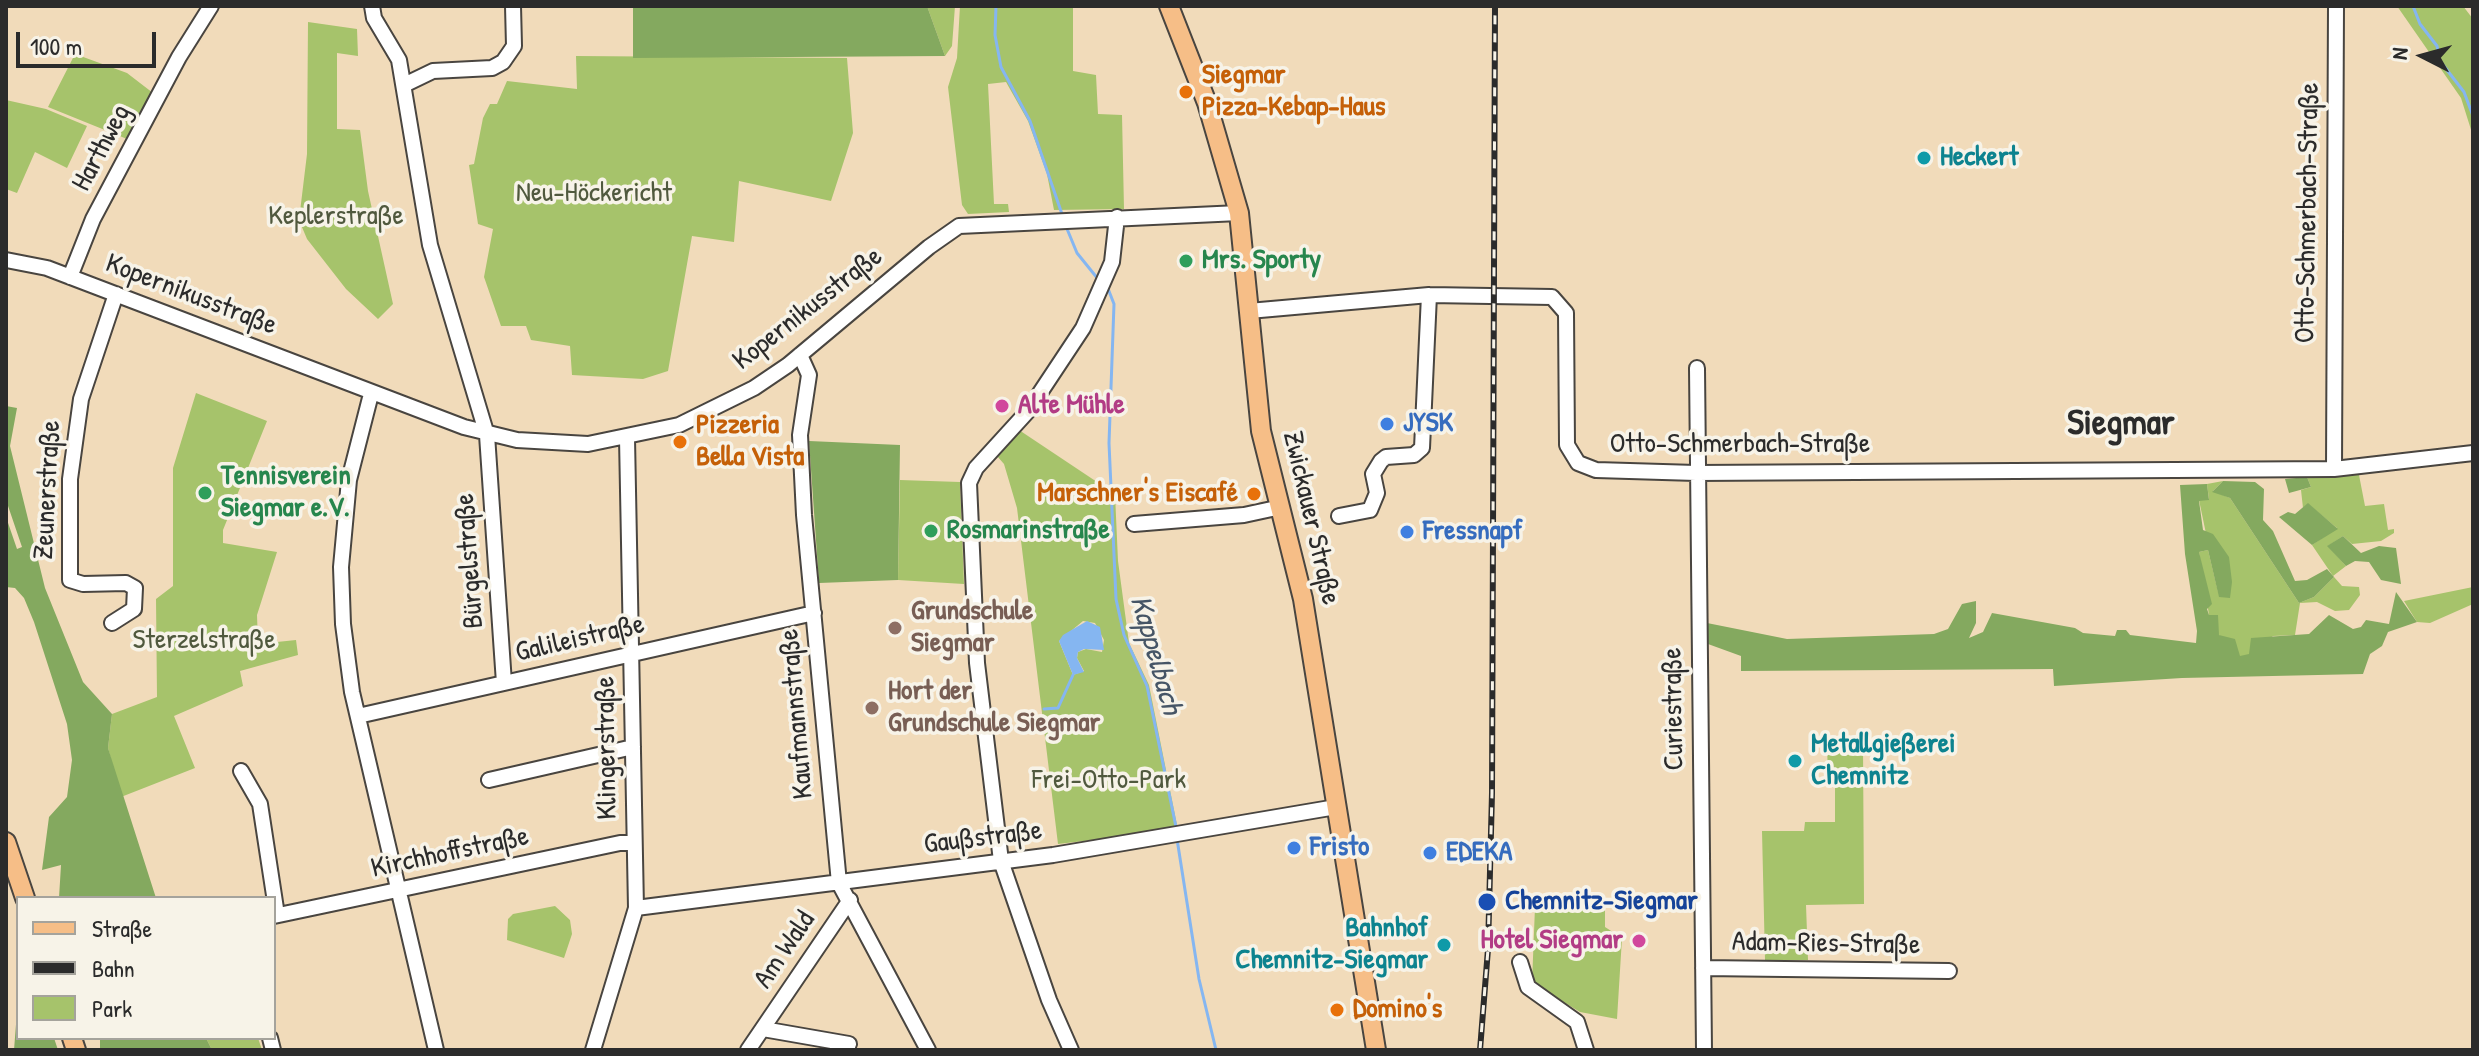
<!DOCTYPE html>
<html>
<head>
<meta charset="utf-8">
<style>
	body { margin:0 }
	#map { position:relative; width:2479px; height:1056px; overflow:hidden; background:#f1dbba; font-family:"Patrick Hand",sans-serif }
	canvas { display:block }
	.frame { position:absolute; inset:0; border:8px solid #2b2b2b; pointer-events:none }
	.legend { position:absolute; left:16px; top:896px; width:260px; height:144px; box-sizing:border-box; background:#f7f3e8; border:2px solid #a5a39c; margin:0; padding:10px 14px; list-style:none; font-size:24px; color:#2b2b2b }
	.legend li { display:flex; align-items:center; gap:16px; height:40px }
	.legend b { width:40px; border:2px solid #a5a39c }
	.north { position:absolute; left:2383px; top:16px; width:80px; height:80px; -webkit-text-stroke:6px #f7f3e8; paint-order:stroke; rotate:276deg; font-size:22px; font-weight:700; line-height:32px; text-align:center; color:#2b2b2b }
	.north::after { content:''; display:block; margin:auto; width:28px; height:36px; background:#2b2b2b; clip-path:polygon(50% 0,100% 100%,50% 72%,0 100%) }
	.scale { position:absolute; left:16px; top:32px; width:140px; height:36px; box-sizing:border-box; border:4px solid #2b2b2b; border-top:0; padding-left:10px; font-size:24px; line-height:28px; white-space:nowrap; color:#2b2b2b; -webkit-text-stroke:6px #f7f3e8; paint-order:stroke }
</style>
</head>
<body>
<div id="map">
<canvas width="2479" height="1056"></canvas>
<div class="frame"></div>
<ul class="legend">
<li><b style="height:10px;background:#f6be87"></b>Straße</li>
<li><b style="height:10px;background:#2b2b2b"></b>Bahn</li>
<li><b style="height:22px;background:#a6c36b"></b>Park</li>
</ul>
<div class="north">N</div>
<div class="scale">100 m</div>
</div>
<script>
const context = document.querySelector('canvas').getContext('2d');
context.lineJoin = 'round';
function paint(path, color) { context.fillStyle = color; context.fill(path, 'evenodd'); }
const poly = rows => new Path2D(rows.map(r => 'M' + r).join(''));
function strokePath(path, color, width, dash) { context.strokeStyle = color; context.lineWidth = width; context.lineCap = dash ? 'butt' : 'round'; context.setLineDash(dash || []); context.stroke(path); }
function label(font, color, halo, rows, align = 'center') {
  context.font = font + ' "Patrick Hand",sans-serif'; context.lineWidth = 7; context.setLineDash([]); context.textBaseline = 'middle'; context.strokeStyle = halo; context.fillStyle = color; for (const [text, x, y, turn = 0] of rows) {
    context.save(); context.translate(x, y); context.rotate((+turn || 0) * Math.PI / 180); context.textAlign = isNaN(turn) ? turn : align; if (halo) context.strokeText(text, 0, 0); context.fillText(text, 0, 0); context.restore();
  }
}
const green = poly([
	[927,6,955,6,952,46,945,56],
	[960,6,1073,6,1073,71,1096,75,1098,114,1122,115,1124,209,1054,210,1047,174,1028,121,1006,82,988,84,994,204,1008,204,1009,212,968,214,962,205,948,87,957,58],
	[2397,6,2463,6,2473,19,2473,136,2461,98],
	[308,22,357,29,358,56,337,53,337,129,360,130,368,191,393,304,378,319,346,289,307,239,299,220,307,154],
	[75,54,127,73,153,93,132,141,48,107],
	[576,56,847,58,853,133,831,201,739,181,734,242,692,236,668,371,643,379,572,375,570,346,531,340,526,326,501,326,484,277,493,229,478,224,469,165,474,164,483,118,490,104,497,104,507,81,577,89],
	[6,100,46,109,87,126,67,168,35,152,17,193,6,189],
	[196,393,267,421,223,530,223,543,277,552,257,615,258,644,296,640,298,655,240,671,243,686,174,716,195,768,121,797,108,748,112,714,157,697,156,599,173,586,173,468],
	[1019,430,1115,494,1118,561,1129,643,1149,685,1178,830,1058,844,1017,508,1004,464,997,456],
	[1083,621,1095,623,1104,640,1102,652,1086,649,1078,652,1077,658,1084,671,1073,675,1059,641],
	[2359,475,2365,506,2384,504,2388,530,2394,529,2394,533,2381,541,2352,544,2343,536,2328,546,2346,566,2333,576,2312,545,2337,528,2308,504,2303,508,2301,490,2311,487,2307,477],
	[900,480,960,482,964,584,898,580],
	[2223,481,2213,491,2230,498,2299,603,2314,597,2334,577,2342,586,2359,587,2360,595,2349,610,2335,611,2317,602,2300,603,2295,635,2273,636,2250,655,2240,657,2219,635,2209,615,2199,552,2208,550,2219,596,2199,500,2209,499,2207,484],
	[2473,587,2473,604,2430,623,2417,622,2404,601],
	[1827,746,1863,747,1864,904,1806,905,1808,960,1765,960,1762,831,1804,831,1805,822,1835,822,1835,776,1828,776],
	[555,906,570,920,572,934,564,958,507,940,508,919,513,914],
	[1535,907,1605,908,1605,927,1622,938,1617,1019,1580,1012,1532,983],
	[206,1038,258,1038,262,1050,212,1050]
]);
const forest = poly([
	[633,6,927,6,945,56,633,58],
	[6,406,17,408,10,446,45,588,83,682,112,714,108,748,156,898,59,898,61,865,42,870,49,817,67,797,72,760,67,724,34,622,24,598,15,588,6,587,6,517,17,549,22,547,6,500],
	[809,441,900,445,898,580,819,583],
	[2307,477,2311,487,2289,493,2285,479],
	[2223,481,2255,482,2264,489,2263,520,2273,531,2295,581,2307,580,2327,569,2334,577,2314,597,2299,603,2230,498,2212,492],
	[2207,484,2209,500,2199,501,2203,530,2213,534,2229,557,2232,582,2230,598,2219,597,2208,550,2199,552,2212,604,2207,609,2209,615,2218,615,2219,635,2235,639,2240,656,2249,654,2251,638,2309,634,2329,615,2353,629,2361,627,2366,620,2389,624,2396,592,2417,622,2388,632,2382,646,2370,654,2363,674,2182,678,2054,686,2053,669,1741,671,1741,656,1708,644,1707,623,1787,639,1934,634,1948,629,1962,604,1976,601,1976,623,1969,638,1983,632,1992,613,2075,628,2083,633,2115,636,2117,630,2126,630,2130,635,2196,643,2197,631,2185,554,2180,485],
	[2308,503,2338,529,2312,545,2279,517,2288,512,2295,514],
	[2343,536,2361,553,2379,546,2396,548,2401,584,2381,580,2369,562,2355,561,2346,566,2327,546],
	[18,999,18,1038,54,1038,58,1050,14,1050],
	[100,1038,206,1038,212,1050,100,1050]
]);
const water = poly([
	[1087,621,1100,627,1104,650,1084,649,1078,652,1077,658,1084,672,1073,675,1059,641,1063,635]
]);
const stream = poly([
	[996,6,995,35,1001,67,1030,121,1063,217],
	[2413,6,2420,24,2437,46,2440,61,2464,92,2473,116],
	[1065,224,1077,253,1098,279],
	[1107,286,1114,304,1109,443,1116,599,1124,635,1147,686,1176,827],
	[1044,709,1058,708,1073,675],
	[1177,839,1199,979,1216,1050]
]);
const minor = poly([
	[372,6,374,18,399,60,430,245,487,435,504,683],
	[404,85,433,71,492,68,503,62,514,46,513,6],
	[6,260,47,268,464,427,517,440,588,444,679,425,754,388,788,365,929,247,959,226,1239,213],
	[70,277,93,219,179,57,211,6],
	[1249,311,1429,295,1552,297,1566,313,1567,445,1578,463,1596,470,1696,473,2334,469,2473,453],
	[800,355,809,375,800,435,804,515,839,883,928,1050],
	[1697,368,1704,1050],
	[371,394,349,480,341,567,343,624,352,692,436,1050],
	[2334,469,2336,6],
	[1339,516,1370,510,1377,493,1373,474,1381,461,1386,457,1414,455,1422,448,1429,295],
	[1134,524,1244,515,1281,507],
	[112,623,134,609,135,588,126,583,83,584,70,580,70,479,81,399,116,294],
	[358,716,814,613],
	[241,771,260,804,277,915],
	[489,780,633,747],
	[636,908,1053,855,1336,807],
	[274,916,620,843,634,843],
	[1520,962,1528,987,1577,1022,1586,1050],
	[1703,968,1949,971],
	[763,1029,849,1044],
	[270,1038,273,1050],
	[593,1050,636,908,627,438],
	[748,1050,850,900],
	[1071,1050,1049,1000,1001,861,977,663,969,483,976,468,1028,411,1083,328,1112,262,1117,217]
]);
const major = poly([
	[1169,6,1207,103,1239,213,1261,431,1303,599,1376,1050],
	[6,842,25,898],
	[72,1038,76,1050]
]);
const rail = poly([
	[1480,1050,1488,949,1492,793,1495,6]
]);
const markers = [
	[1186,92,8,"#e8710a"],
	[1924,158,8,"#0f9aa8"],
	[1186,261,8,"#2e9e5b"],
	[1002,406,8,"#d1479c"],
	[1387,424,8,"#3f7fe0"],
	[680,442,8,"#e8710a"],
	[205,493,8,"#2e9e5b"],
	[1254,494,8,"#e8710a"],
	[931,531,8,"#2e9e5b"],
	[1407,532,8,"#3f7fe0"],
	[895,628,8,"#8d6e63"],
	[872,708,8,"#8d6e63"],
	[1795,761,8,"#0f9aa8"],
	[1294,848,8,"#3f7fe0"],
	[1430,853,8,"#3f7fe0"],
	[1487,902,10,"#1a4fb4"],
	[1639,941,8,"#d1479c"],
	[1444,945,8,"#0f9aa8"],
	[1337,1010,8,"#e8710a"]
];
const foodNames = [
	["Siegmar",1202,76],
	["Pizza-Kebap-Haus",1202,108],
	["Pizzeria",696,426],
	["Bella Vista",696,458],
	["Marschner's Eiscafé",1238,494,"right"],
	["Domino's",1353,1010]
];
const streetNames = [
	["Harthweg",102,148,-62],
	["Otto-Schmerbach-Straße",2308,213,-89],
	["Kopernikusstraße",191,295,21],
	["Kopernikusstraße",808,309,-38],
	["Otto-Schmerbach-Straße",1740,445],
	["Zeunerstraße",48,490,-87],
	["Zwickauer Straße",1311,518,77],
	["Bürgelstraße",470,561,-94],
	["Galileistraße",580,639,-13],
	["Curiestraße",1674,709,-91],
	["Kaufmannstraße",797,714,-95],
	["Klingerstraße",607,748,-91],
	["Gaußstraße",983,838,-7],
	["Kirchhoffstraße",450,853,-12],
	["Adam-Ries-Straße",1826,944,1],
	["Am Wald",785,950,-56]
];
const cultureNames = [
	["Heckert",1940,158],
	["Metallgießerei",1811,745],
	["Chemnitz",1811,777],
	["Bahnhof",1428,929,"right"],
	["Chemnitz-Siegmar",1428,961,"right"]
];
const parkNames = [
	["Neu-Höckericht",594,194],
	["Keplerstraße",336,217],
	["Sterzelstraße",204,641],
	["Frei-Otto-Park",1109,781]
];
const leisureNames = [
	["Mrs. Sporty",1202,261],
	["Tennisverein",221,477],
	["Siegmar e.V.",221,509],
	["Rosmarinstraße",947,531]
];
const hotelNames = [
	["Alte Mühle",1018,406],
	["Hotel Siegmar",1623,941,"right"]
];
const shopNames = [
	["JYSK",1403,424],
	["Fressnapf",1423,532],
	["Fristo",1310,848],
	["EDEKA",1446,853]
];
const educationNames = [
	["Grundschule",911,612],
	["Siegmar",911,644],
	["Hort der",888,692],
	["Grundschule Siegmar",888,724]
];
const transitNames = [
	["Chemnitz-Siegmar",1505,902]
];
const waterNames = [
	["Kappelbach",1155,655,74]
];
const districtNames = [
	["Siegmar",2121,424]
];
paint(green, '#a6c36b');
paint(forest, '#84a95f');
paint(water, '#85b6f1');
strokePath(stream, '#85b6f1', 3);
strokePath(minor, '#494540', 18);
strokePath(major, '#494540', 22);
strokePath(minor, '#fff', 14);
strokePath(major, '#f6be87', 18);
strokePath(rail, '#2b2b2b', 6);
strokePath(rail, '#f7f3e8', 3, [9]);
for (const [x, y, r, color] of markers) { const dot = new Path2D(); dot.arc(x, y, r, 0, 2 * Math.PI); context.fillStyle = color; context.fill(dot); strokePath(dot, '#f7f3e8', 3); }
label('bold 28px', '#c56008', '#f7f3e8', foodNames, 'left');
label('28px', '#2b2b2b', '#f7f3e8', streetNames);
label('bold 28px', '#0d838f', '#f7f3e8', cultureNames, 'left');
label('28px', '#50593e', '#f7f3e8', parkNames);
label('bold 28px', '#27864d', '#f7f3e8', leisureNames, 'left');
label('bold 28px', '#b23c85', '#f7f3e8', hotelNames, 'left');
label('bold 28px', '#366cbe', '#f7f3e8', shopNames, 'left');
label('bold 28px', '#785e54', '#f7f3e8', educationNames, 'left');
label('bold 28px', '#164399', '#f7f3e8', transitNames, 'left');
label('italic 30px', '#465566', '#f7f3e8', waterNames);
label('bold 36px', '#2b2b2b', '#f7f3e8', districtNames);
</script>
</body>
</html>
